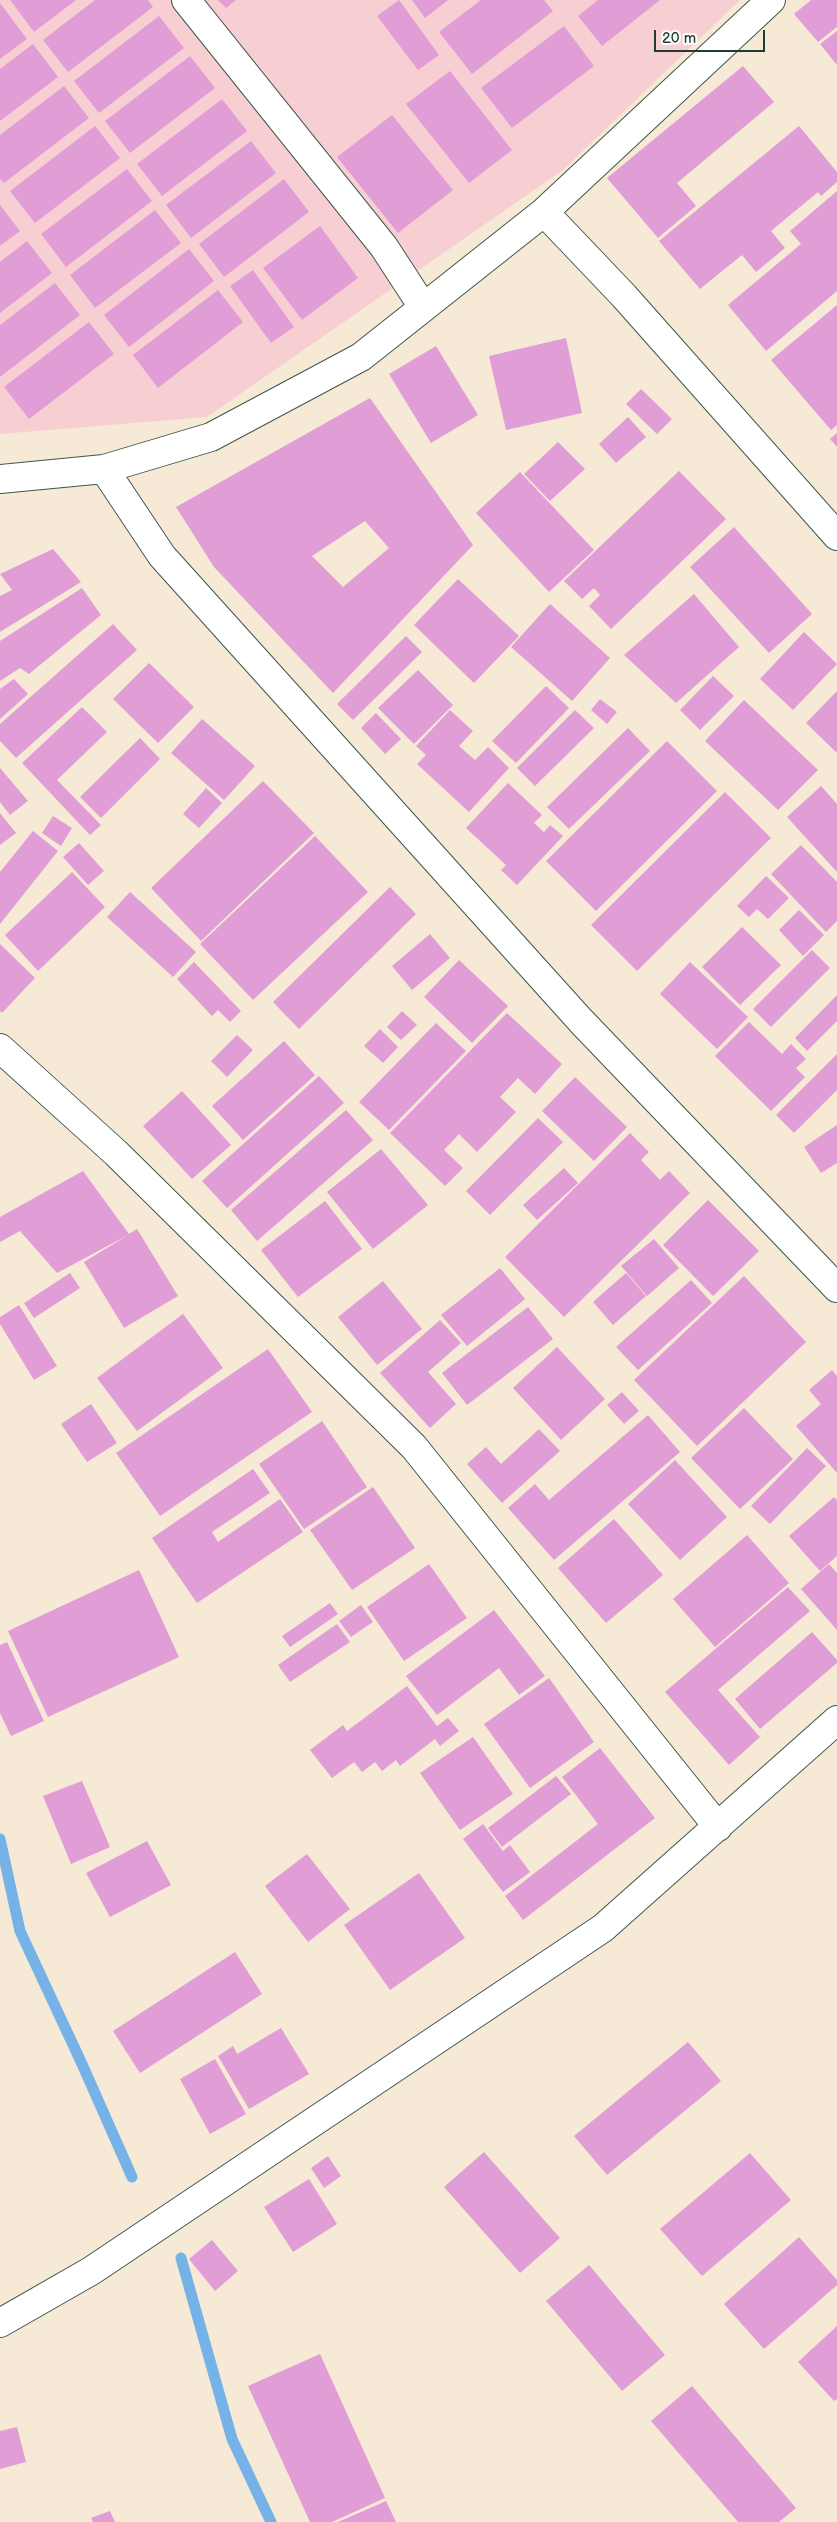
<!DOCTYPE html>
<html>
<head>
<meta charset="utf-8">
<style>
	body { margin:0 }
	#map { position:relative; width:837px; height:2522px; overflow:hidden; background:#f6e9d5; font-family:"Balsamiq Sans",sans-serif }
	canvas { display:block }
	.scale { position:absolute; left:654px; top:30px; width:111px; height:22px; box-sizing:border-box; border:2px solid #1f3d34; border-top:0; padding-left:6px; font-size:15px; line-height:18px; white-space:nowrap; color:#1f3d34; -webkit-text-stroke:4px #fff; paint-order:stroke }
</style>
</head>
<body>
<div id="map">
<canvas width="837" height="2522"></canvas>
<div class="scale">20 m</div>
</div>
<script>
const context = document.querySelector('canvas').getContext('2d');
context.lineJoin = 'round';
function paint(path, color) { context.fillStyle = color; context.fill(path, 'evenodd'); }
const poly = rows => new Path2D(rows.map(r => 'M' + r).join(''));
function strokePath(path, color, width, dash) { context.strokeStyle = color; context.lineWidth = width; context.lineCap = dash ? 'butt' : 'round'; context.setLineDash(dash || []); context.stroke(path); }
const built = poly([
	[0,0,740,0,563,170,207,417,0,434]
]);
const stream = poly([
	[0,1839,20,1931,82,2064,132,2177],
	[181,2258,232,2439,271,2522]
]);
const building = poly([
	[10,0,76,0,34,32],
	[95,0,148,0,153,7,68,72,43,40],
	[218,0,236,0,226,8],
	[399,0,439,55,418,70,377,16],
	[412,0,448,0,425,18],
	[481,0,544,0,553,11,472,74,439,32],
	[598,0,660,0,602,46,578,16],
	[811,0,837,0,837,27,818,42,794,14],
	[0,3,27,39,0,59],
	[159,16,184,48,99,113,74,81],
	[564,26,594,66,512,128,481,88],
	[837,31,837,65,820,44],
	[33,44,58,77,0,121,0,69],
	[190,56,215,88,130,153,105,121],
	[743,66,774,102,677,183,696,206,658,238,607,178],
	[450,71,512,150,469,183,406,104],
	[64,86,89,118,4,183,0,179,0,135],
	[222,99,247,131,162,196,137,164],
	[392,115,453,190,398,233,337,157],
	[95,126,120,158,35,223,10,191],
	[799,126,837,172,837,182,821,196,818,192,771,231,785,248,756,272,742,255,700,289,659,241],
	[251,141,276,173,191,238,166,205],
	[127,169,152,201,66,267,41,234],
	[284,179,309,212,224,277,199,244],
	[837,191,837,291,766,351,728,305,801,244,790,231],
	[0,205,20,231,0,246],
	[155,210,181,243,95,308,70,275],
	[320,226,358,278,302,320,263,268],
	[27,241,52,273,0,313,0,262],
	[189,249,214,281,129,347,104,315],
	[253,270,294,327,271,343,230,286],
	[55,283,80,315,0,377,0,325],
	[218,290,243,322,158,388,133,355],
	[837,305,837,425,831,430,771,360],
	[89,322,114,354,29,419,4,387],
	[566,338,582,413,506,430,489,356],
	[436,346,478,415,431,443,389,374],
	[641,389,672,419,657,434,626,404],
	[370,398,473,545,333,693,214,567,176,507],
	[365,521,389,548,343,587,312,556],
	[628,417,646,437,616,463,599,444],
	[837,433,837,447,830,439],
	[558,442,585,469,550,501,524,474],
	[679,471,726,519,611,629,589,606,600,595,594,588,582,599,564,581],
	[520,472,594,550,549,592,476,513],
	[734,527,812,614,769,653,690,567],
	[53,549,81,582,0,632,0,596,12,590,0,574],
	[458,579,519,636,474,683,414,625],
	[82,588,101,615,29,674,20,668,0,681,0,641],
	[694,594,739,647,676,703,624,655],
	[550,604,610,658,572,701,511,647],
	[113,624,137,650,16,758,0,741,0,724],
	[804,632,837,664,793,710,760,679],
	[406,636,422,652,353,720,337,704],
	[149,663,194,707,158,743,113,699],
	[418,670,453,705,414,744,378,708],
	[713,676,734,696,700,730,680,710],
	[14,679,28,694,0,719,0,689],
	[546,686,569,708,516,763,492,741],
	[837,691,837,753,806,723],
	[600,699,617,712,607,724,591,710],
	[744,700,818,770,778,810,705,741],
	[82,707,107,732,57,780,101,825,90,835,22,763],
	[450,710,473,731,459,746,475,760,488,747,509,768,469,812,417,764,426,755,416,746],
	[575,710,594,728,535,786,517,768],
	[376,713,401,739,385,754,361,728],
	[202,719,255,766,224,800,171,753],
	[628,728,650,751,569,829,547,807],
	[140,738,160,759,101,818,80,797],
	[667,741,717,791,596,911,546,861],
	[0,768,28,801,10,815,0,802],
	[263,781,314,833,201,941,151,888],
	[508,783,542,815,534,823,544,832,550,825,563,836,517,885,501,870,506,865,466,828],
	[821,786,837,804,837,872,787,817],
	[206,788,222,803,199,828,183,814],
	[725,792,771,838,637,971,591,925],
	[0,813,16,833,0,845],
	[53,816,72,828,61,846,42,833],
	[33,831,58,851,0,924,0,872],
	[315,836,368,892,253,1000,200,944],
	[79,843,104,871,88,885,63,857],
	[801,845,837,882,837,921,826,932,771,874],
	[72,872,105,907,38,971,5,935],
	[766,876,789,898,768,919,757,909,749,917,737,906],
	[390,887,416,914,299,1029,273,1002],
	[130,892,196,952,173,977,107,917],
	[799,910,824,935,803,956,779,930],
	[742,927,781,965,740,1005,702,967],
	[430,934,450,958,412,990,392,966],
	[0,944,35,978,2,1013,0,1011],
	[812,950,830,968,771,1027,753,1009],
	[459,960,508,1006,472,1043,424,997],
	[194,962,241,1011,230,1022,218,1010,212,1016,177,979],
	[690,962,748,1017,717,1049,660,994],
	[837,995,837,1021,807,1051,795,1038],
	[402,1011,417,1025,401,1040,387,1027],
	[507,1013,562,1064,535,1094,518,1078,500,1097,516,1112,477,1152,459,1134,444,1150,463,1168,445,1186,390,1133],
	[749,1022,782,1054,791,1044,806,1059,796,1068,805,1077,771,1111,715,1056],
	[436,1023,466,1051,389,1130,359,1102],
	[380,1029,398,1047,383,1063,364,1046],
	[237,1035,253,1050,227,1077,211,1061],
	[284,1041,315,1075,243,1140,212,1106],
	[837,1054,837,1090,794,1133,776,1115],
	[319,1076,344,1103,227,1208,202,1181],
	[575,1077,627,1127,594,1161,542,1111],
	[182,1091,231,1145,192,1179,143,1126],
	[346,1110,373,1140,257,1241,231,1210],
	[538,1118,563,1142,490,1215,466,1191],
	[837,1125,837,1163,821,1173,804,1147],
	[630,1133,649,1152,641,1160,660,1180,669,1171,690,1193,564,1317,505,1257],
	[381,1149,428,1205,373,1249,327,1192],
	[564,1168,578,1183,537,1220,523,1205],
	[83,1171,129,1234,137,1229,178,1296,124,1328,84,1262,128,1235,57,1273,20,1231,0,1242,0,1217],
	[708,1200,759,1251,713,1296,663,1245],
	[325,1201,362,1249,298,1297,261,1250],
	[654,1239,679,1268,647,1296,621,1266],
	[500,1268,525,1299,467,1346,441,1315],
	[70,1273,80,1288,34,1318,24,1303],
	[626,1273,646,1296,613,1325,593,1302],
	[744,1276,806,1342,697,1446,634,1380],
	[691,1280,712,1303,638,1370,616,1347],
	[383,1281,422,1329,377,1365,338,1317],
	[19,1305,57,1366,34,1380,0,1324,0,1317],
	[528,1307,553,1339,467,1405,442,1373],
	[183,1314,223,1368,137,1431,97,1378],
	[440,1320,461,1343,428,1372,456,1404,430,1428,380,1373],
	[557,1347,605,1399,561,1440,513,1388],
	[268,1349,312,1412,160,1516,116,1453],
	[832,1370,837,1376,837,1473,796,1426,821,1404,809,1390],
	[622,1392,639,1411,624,1424,607,1405],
	[91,1404,117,1443,87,1462,61,1424],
	[744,1408,793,1459,740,1509,691,1458],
	[648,1415,680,1452,554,1560,508,1508,535,1484,549,1500],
	[322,1421,367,1487,304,1529,259,1464],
	[539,1429,560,1451,502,1503,467,1464,486,1447,501,1464],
	[807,1448,826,1466,770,1524,751,1506],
	[675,1460,727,1517,680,1560,628,1504],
	[253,1469,270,1493,212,1532,218,1542,280,1499,303,1532,197,1603,152,1538],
	[373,1487,415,1548,352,1590,310,1530],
	[834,1497,837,1500,837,1556,820,1571,789,1536],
	[614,1519,663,1575,606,1623,558,1568],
	[747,1535,789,1583,715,1647,673,1599],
	[429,1564,467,1618,404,1661,367,1607],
	[829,1564,837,1573,837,1630,801,1589],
	[139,1570,179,1657,48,1717,8,1631],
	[788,1587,810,1611,718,1690,760,1737,729,1765,665,1692],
	[330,1603,338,1614,290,1647,282,1636],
	[361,1605,373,1622,351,1637,339,1621],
	[494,1610,545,1676,519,1695,499,1668,437,1715,406,1676],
	[337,1624,350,1642,290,1682,278,1665],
	[812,1632,837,1660,837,1663,760,1729,735,1699],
	[7,1642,44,1721,11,1736,0,1713,0,1645],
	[549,1678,594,1742,530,1788,484,1724],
	[407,1686,437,1726,448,1718,459,1731,440,1746,435,1739,400,1766,396,1760,382,1771,375,1762,362,1772,354,1762,332,1778,310,1750,343,1725,347,1731],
	[473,1737,513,1794,460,1830,420,1773],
	[600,1748,655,1818,523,1920,505,1896,598,1824,562,1777],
	[556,1776,571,1794,502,1847,488,1828],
	[82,1781,110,1847,71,1864,43,1796],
	[483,1824,503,1851,510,1845,530,1872,503,1892,463,1839],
	[147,1841,171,1885,110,1917,86,1873],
	[307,1854,350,1909,308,1942,265,1886],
	[419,1873,465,1938,390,1990,344,1925],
	[235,1952,262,1994,140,2073,113,2031],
	[281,2028,309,2074,249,2109,218,2056,233,2046,237,2054],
	[688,2042,721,2081,607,2175,574,2136],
	[215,2059,246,2114,210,2134,180,2079],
	[484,2152,560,2238,520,2273,444,2187],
	[750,2153,791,2200,702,2276,660,2229],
	[328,2156,341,2176,324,2188,311,2168],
	[309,2179,337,2224,293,2252,264,2207],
	[799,2237,837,2280,837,2285,764,2349,724,2304],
	[212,2240,238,2271,215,2291,189,2259],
	[589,2265,665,2355,622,2391,546,2301],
	[837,2326,837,2399,834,2401,798,2362],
	[320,2354,385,2498,332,2522,310,2522,248,2386],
	[692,2386,796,2508,779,2522,738,2522,651,2421],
	[17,2427,26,2462,0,2469,0,2431],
	[386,2501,396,2522,338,2522],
	[110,2511,115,2522,93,2522,91,2518]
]);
const minor = poly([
	[186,0,384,247,423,307],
	[544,212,624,296,837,536],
	[104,469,162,556,581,1021,837,1288],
	[0,479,104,469,211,437,361,357,544,212,771,0],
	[0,1048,116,1153,414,1447,718,1827],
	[0,2323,91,2271,603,1928,837,1720]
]);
paint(built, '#f7cfd3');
strokePath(stream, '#74b2e7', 11);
paint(building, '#e19dd6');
strokePath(minor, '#3f574c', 30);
strokePath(minor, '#fff', 28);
</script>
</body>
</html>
